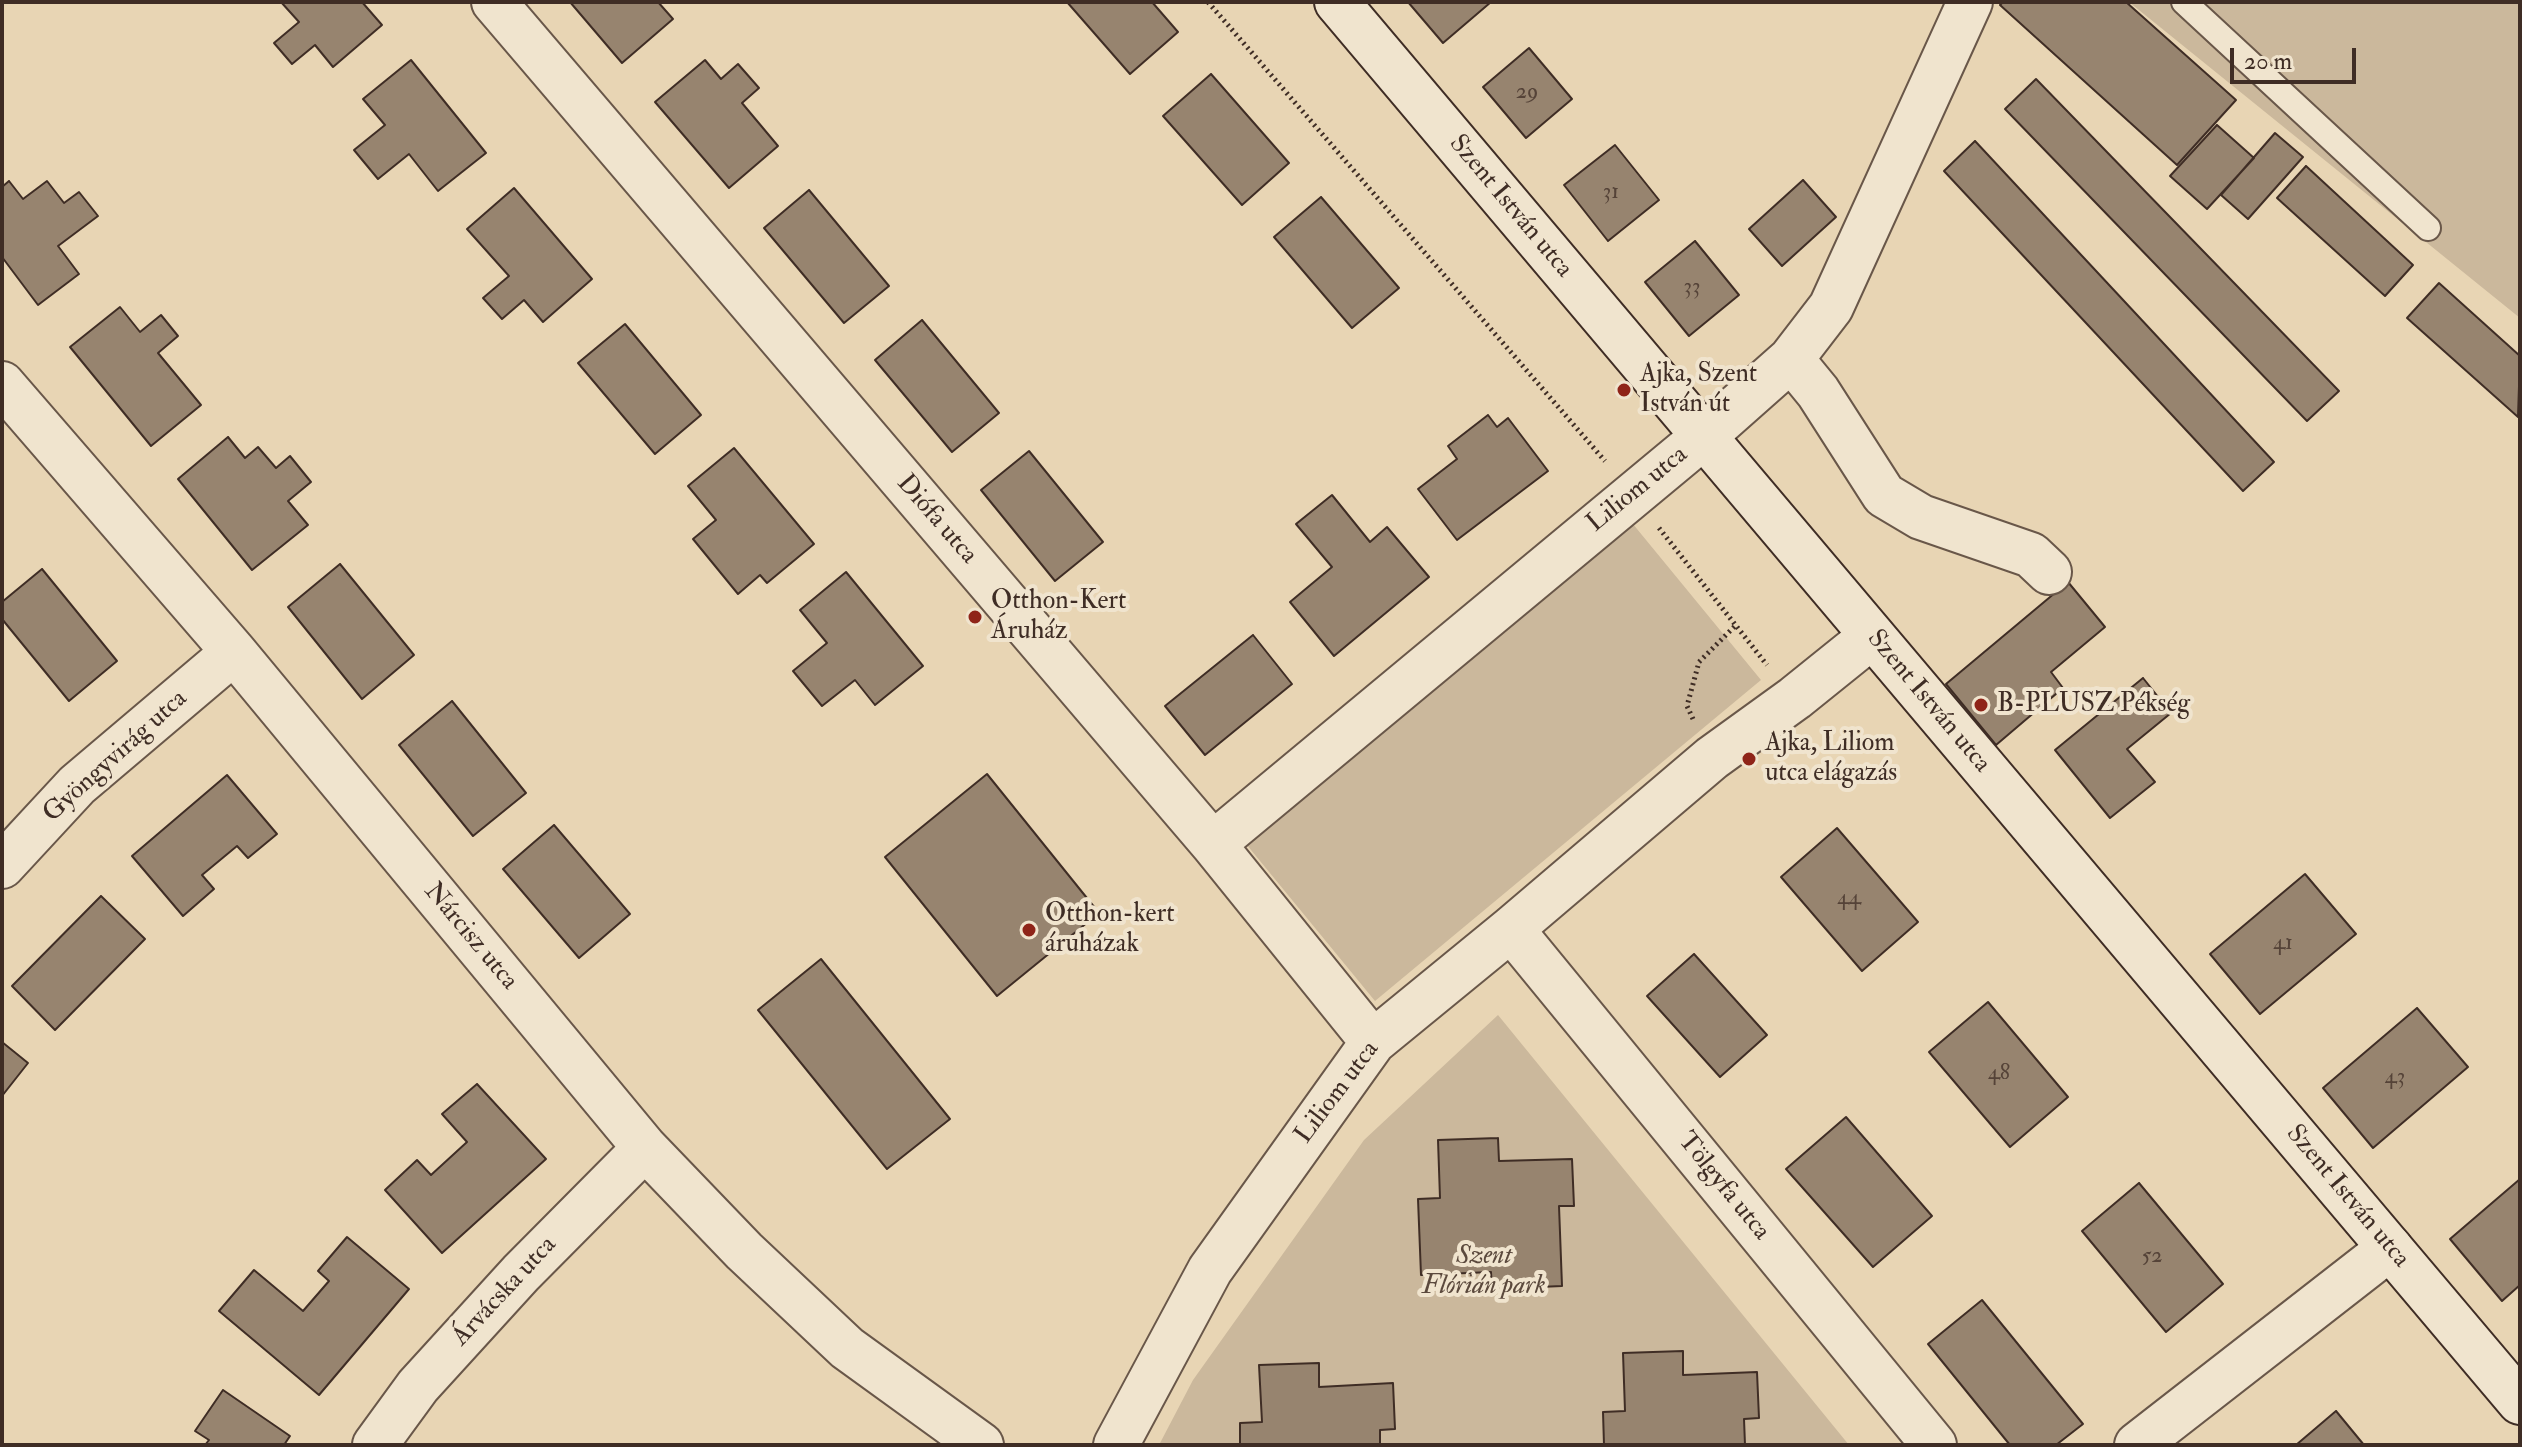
<!DOCTYPE html>
<html>
<head>
<meta charset="utf-8">
<style>
	body { margin:0 }
	#map { position:relative; width:2522px; height:1447px; overflow:hidden; background:#e8d5b4; font-family:"IM FELL Double Pica",serif }
	canvas { display:block }
	.frame { position:absolute; inset:0; border:4px solid #3f2d25; pointer-events:none }
	.scale { position:absolute; left:2230px; top:48px; width:126px; height:36px; box-sizing:border-box; border:4px solid #3f2d25; border-top:0; padding-left:10px; font-size:24px; line-height:28px; white-space:nowrap; color:#3f2d25; -webkit-text-stroke:6px #f0e4ce; paint-order:stroke }
</style>
</head>
<body>
<div id="map">
<canvas width="2522" height="1447"></canvas>
<div class="frame"></div>
<div class="scale">20 m</div>
</div>
<script>
const context = document.querySelector('canvas').getContext('2d');
context.lineJoin = 'round';
function paint(path, color) { context.fillStyle = color; context.fill(path, 'evenodd'); }
const poly = rows => new Path2D(rows.map(r => 'M' + r).join(''));
function strokePath(path, color, width, dash) { context.strokeStyle = color; context.lineWidth = width; context.lineCap = dash ? 'butt' : 'round'; context.setLineDash(dash || []); context.stroke(path); }
function label(font, color, halo, rows, align = 'center') {
  context.font = font + ' "IM FELL Double Pica",serif'; context.lineWidth = 8; context.setLineDash([]); context.textBaseline = 'middle'; context.strokeStyle = halo; context.fillStyle = color; for (const [text, x, y, turn = 0] of rows) {
    context.save(); context.translate(x, y); context.rotate((+turn || 0) * Math.PI / 180); context.textAlign = isNaN(turn) ? turn : align; if (halo) context.strokeText(text, 0, 0); context.fillText(text, 0, 0); context.restore();
  }
}
const green = poly([
	[2129,2,2520,2,2520,318],
	[1628,518,1761,680,1375,1001,1242,839],
	[1498,1015,1849,1445,1159,1445,1193,1380,1364,1140]
]);
const building = poly([
	[281,2,362,2,382,25,333,67,315,45,292,64,274,43,299,22,281,2],
	[570,2,658,2,673,19,622,63,570,2],
	[1067,2,1152,2,1178,32,1130,74,1067,2],
	[1408,2,1491,2,1443,43,1408,2],
	[2003,2,2126,2,2236,100,2177,165,2000,5,2003,2],
	[1529,48,1572,99,1526,138,1483,87,1529,48],
	[411,60,486,153,438,191,409,154,378,179,354,150,385,125,363,99,411,60],
	[705,60,721,79,738,64,759,88,742,103,778,146,729,188,655,102,705,60],
	[1211,74,1289,163,1242,205,1163,116,1211,74],
	[2036,79,2339,391,2307,421,2005,109,2036,79],
	[2217,125,2254,158,2207,209,2170,176,2217,125],
	[2275,133,2303,157,2248,219,2221,195,2275,133],
	[1975,141,2274,462,2243,491,1944,171,1975,141],
	[1615,145,1659,200,1608,241,1564,185,1615,145],
	[2306,166,2413,265,2385,296,2277,198,2306,166],
	[1803,180,1836,217,1782,266,1749,229,1803,180],
	[9,181,23,199,47,181,64,203,79,192,98,216,58,246,79,274,38,305,2,257,2,187,9,181],
	[514,188,592,279,543,322,524,300,502,319,483,298,509,276,467,229,514,188],
	[809,190,889,286,844,323,764,228,809,190],
	[1321,197,1399,288,1352,328,1274,237,1321,197],
	[1695,241,1739,295,1689,336,1645,282,1695,241],
	[2439,283,2520,356,2518,417,2407,318,2439,283],
	[120,307,140,332,161,315,178,336,158,353,201,405,151,446,70,347,120,307],
	[922,320,999,413,952,452,875,360,922,320],
	[625,324,701,415,655,454,578,363,625,324],
	[1488,415,1497,427,1508,418,1548,471,1457,540,1418,489,1457,459,1448,446,1488,415],
	[228,437,245,458,258,447,276,468,290,456,311,482,288,501,308,525,252,570,178,479,228,437],
	[734,448,814,544,767,583,760,575,738,594,693,539,716,520,688,486,734,448],
	[1029,451,1103,542,1055,581,981,490,1029,451],
	[1332,495,1370,542,1387,527,1429,577,1334,656,1290,602,1332,567,1296,524,1332,495],
	[340,564,414,655,362,699,288,607,340,564],
	[42,569,117,661,69,701,2,619,2,602,42,569],
	[846,572,923,666,875,705,855,680,822,706,793,671,827,643,800,610,846,572],
	[2068,582,2105,627,2051,672,2063,688,1996,745,1946,684,2068,582],
	[1253,635,1292,684,1205,755,1165,706,1253,635],
	[2143,678,2171,713,2127,749,2155,782,2110,818,2055,750,2143,678],
	[452,701,526,793,473,836,399,745,452,701],
	[987,774,1099,913,997,996,885,857,987,774],
	[227,775,277,834,248,858,237,846,202,875,214,889,183,916,132,856,227,775],
	[554,825,630,914,579,958,503,869,554,825],
	[1837,828,1918,922,1862,971,1781,877,1837,828],
	[2305,874,2356,934,2260,1014,2210,954,2305,874],
	[101,896,145,939,55,1030,12,986,101,896],
	[1694,954,1767,1035,1720,1077,1647,996,1694,954],
	[821,959,950,1119,887,1169,758,1010,821,959],
	[1988,1002,2068,1097,2010,1147,1929,1052,1988,1002],
	[2417,1008,2468,1067,2373,1148,2323,1088,2417,1008],
	[2,1042,28,1063,2,1096,2,1042],
	[477,1084,546,1159,442,1253,385,1190,417,1160,431,1175,467,1142,442,1114,477,1084],
	[1846,1117,1932,1216,1873,1267,1786,1169,1846,1117],
	[1498,1138,1499,1161,1572,1159,1574,1206,1559,1206,1562,1286,1492,1289,1491,1272,1421,1275,1418,1199,1440,1198,1438,1140,1498,1138],
	[2520,1179,2520,1285,2502,1301,2450,1239,2520,1179],
	[2139,1183,2223,1284,2166,1332,2082,1231,2139,1183],
	[347,1237,409,1289,319,1395,219,1311,254,1270,303,1311,329,1281,318,1271,347,1237],
	[1982,1300,2083,1424,2056,1445,2010,1445,1928,1344,1982,1300],
	[1683,1351,1683,1375,1757,1372,1759,1418,1744,1419,1745,1445,1604,1445,1603,1412,1625,1411,1623,1353,1683,1351],
	[1319,1363,1319,1387,1393,1383,1395,1429,1380,1430,1380,1445,1240,1445,1240,1423,1262,1422,1259,1365,1319,1363],
	[223,1390,290,1436,284,1445,205,1445,209,1440,195,1431,223,1390],
	[2336,1411,2364,1445,2296,1445,2336,1411]
]);
const path = poly([
	[1208,2,1605,461],
	[1659,528,1767,665],
	[1693,719,1687,706,1699,662,1735,626]
]);
const service = poly([
	[2184,2,2428,228]
]);
const minor = poly([
	[494,2,1213,844,1373,1042],
	[1791,359,1818,392,1884,495,1921,517,2031,555,2049,572],
	[2,384,234,652,645,1148,744,1251,847,1348,981,1445],
	[1213,844,1703,437,1791,359,1831,307,1970,2],
	[2,866,77,785,234,652],
	[1511,929,1934,1445],
	[375,1445,418,1386,521,1273,645,1148],
	[1116,1445,1210,1270,1373,1042,1511,929,1712,758,1795,698,1872,636],
	[2137,1445,2390,1248]
]);
const secondary = poly([
	[1337,2,2520,1402]
]);
const markers = [
	[1624,390,8,"#8f2418"],
	[975,617,8,"#8f2418"],
	[1981,705,8,"#8f2418"],
	[1749,759,8,"#8f2418"],
	[1029,930,8,"#8f2418"]
];
const numberNames = [
	["29",1527,93],
	["31",1611,193],
	["33",1692,288],
	["44",1849,899],
	["41",2283,944],
	["48",1999,1074],
	["43",2395,1078],
	["52",2152,1257]
];
const streetNames = [
	["Szent István utca",1510,207,50],
	["Liliom utca",1638,490,-39],
	["Diófa utca",936,520,49],
	["Szent István utca",1928,702,50],
	["Gyöngyvirág utca",116,757,-42],
	["Nárcisz utca",470,937,50],
	["Liliom utca",1338,1093,-53],
	["Tölgyfa utca",1723,1187,51],
	["Szent István utca",2347,1197,50],
	["Árvácska utca",505,1292,-47]
];
const poiNames = [
	["Ajka, Szent",1640,375],
	["István út",1640,405],
	["Otthon-Kert",991,602],
	["Áruház",991,632],
	["B-PLUSZ Pékség",1997,705],
	["Ajka, Liliom",1765,744],
	["utca elágazás",1765,774],
	["Otthon-kert",1045,915],
	["áruházak",1045,945]
];
const parkNames = [
	["Szent",1484,1257],
	["Flórián park",1484,1287]
];
paint(green, '#cbb89c');
paint(building, '#97846f');
strokePath(building, '#3f2d25', 2);
strokePath(service, '#695749', 28);
strokePath(minor, '#695749', 48);
strokePath(secondary, '#3f2d25', 48);
strokePath(path, '#3f2d25', 5, [2, 4]);
strokePath(service, '#f0e4ce', 24);
strokePath(minor, '#f0e4ce', 44);
strokePath(secondary, '#f0e4ce', 44);
for (const [x, y, r, color] of markers) { const dot = new Path2D(); dot.arc(x, y, r, 0, 2 * Math.PI); context.fillStyle = color; context.fill(dot); strokePath(dot, '#f0e4ce', 3); }
label('22px', '#554338', null, numberNames);
label('26px', '#3f2d25', '#f0e4ce', streetNames);
label('26px', '#3f2d25', '#f0e4ce', poiNames, 'left');
label('italic 26px', '#5b493d', '#f0e4ce', parkNames);
</script>
</body>
</html>
